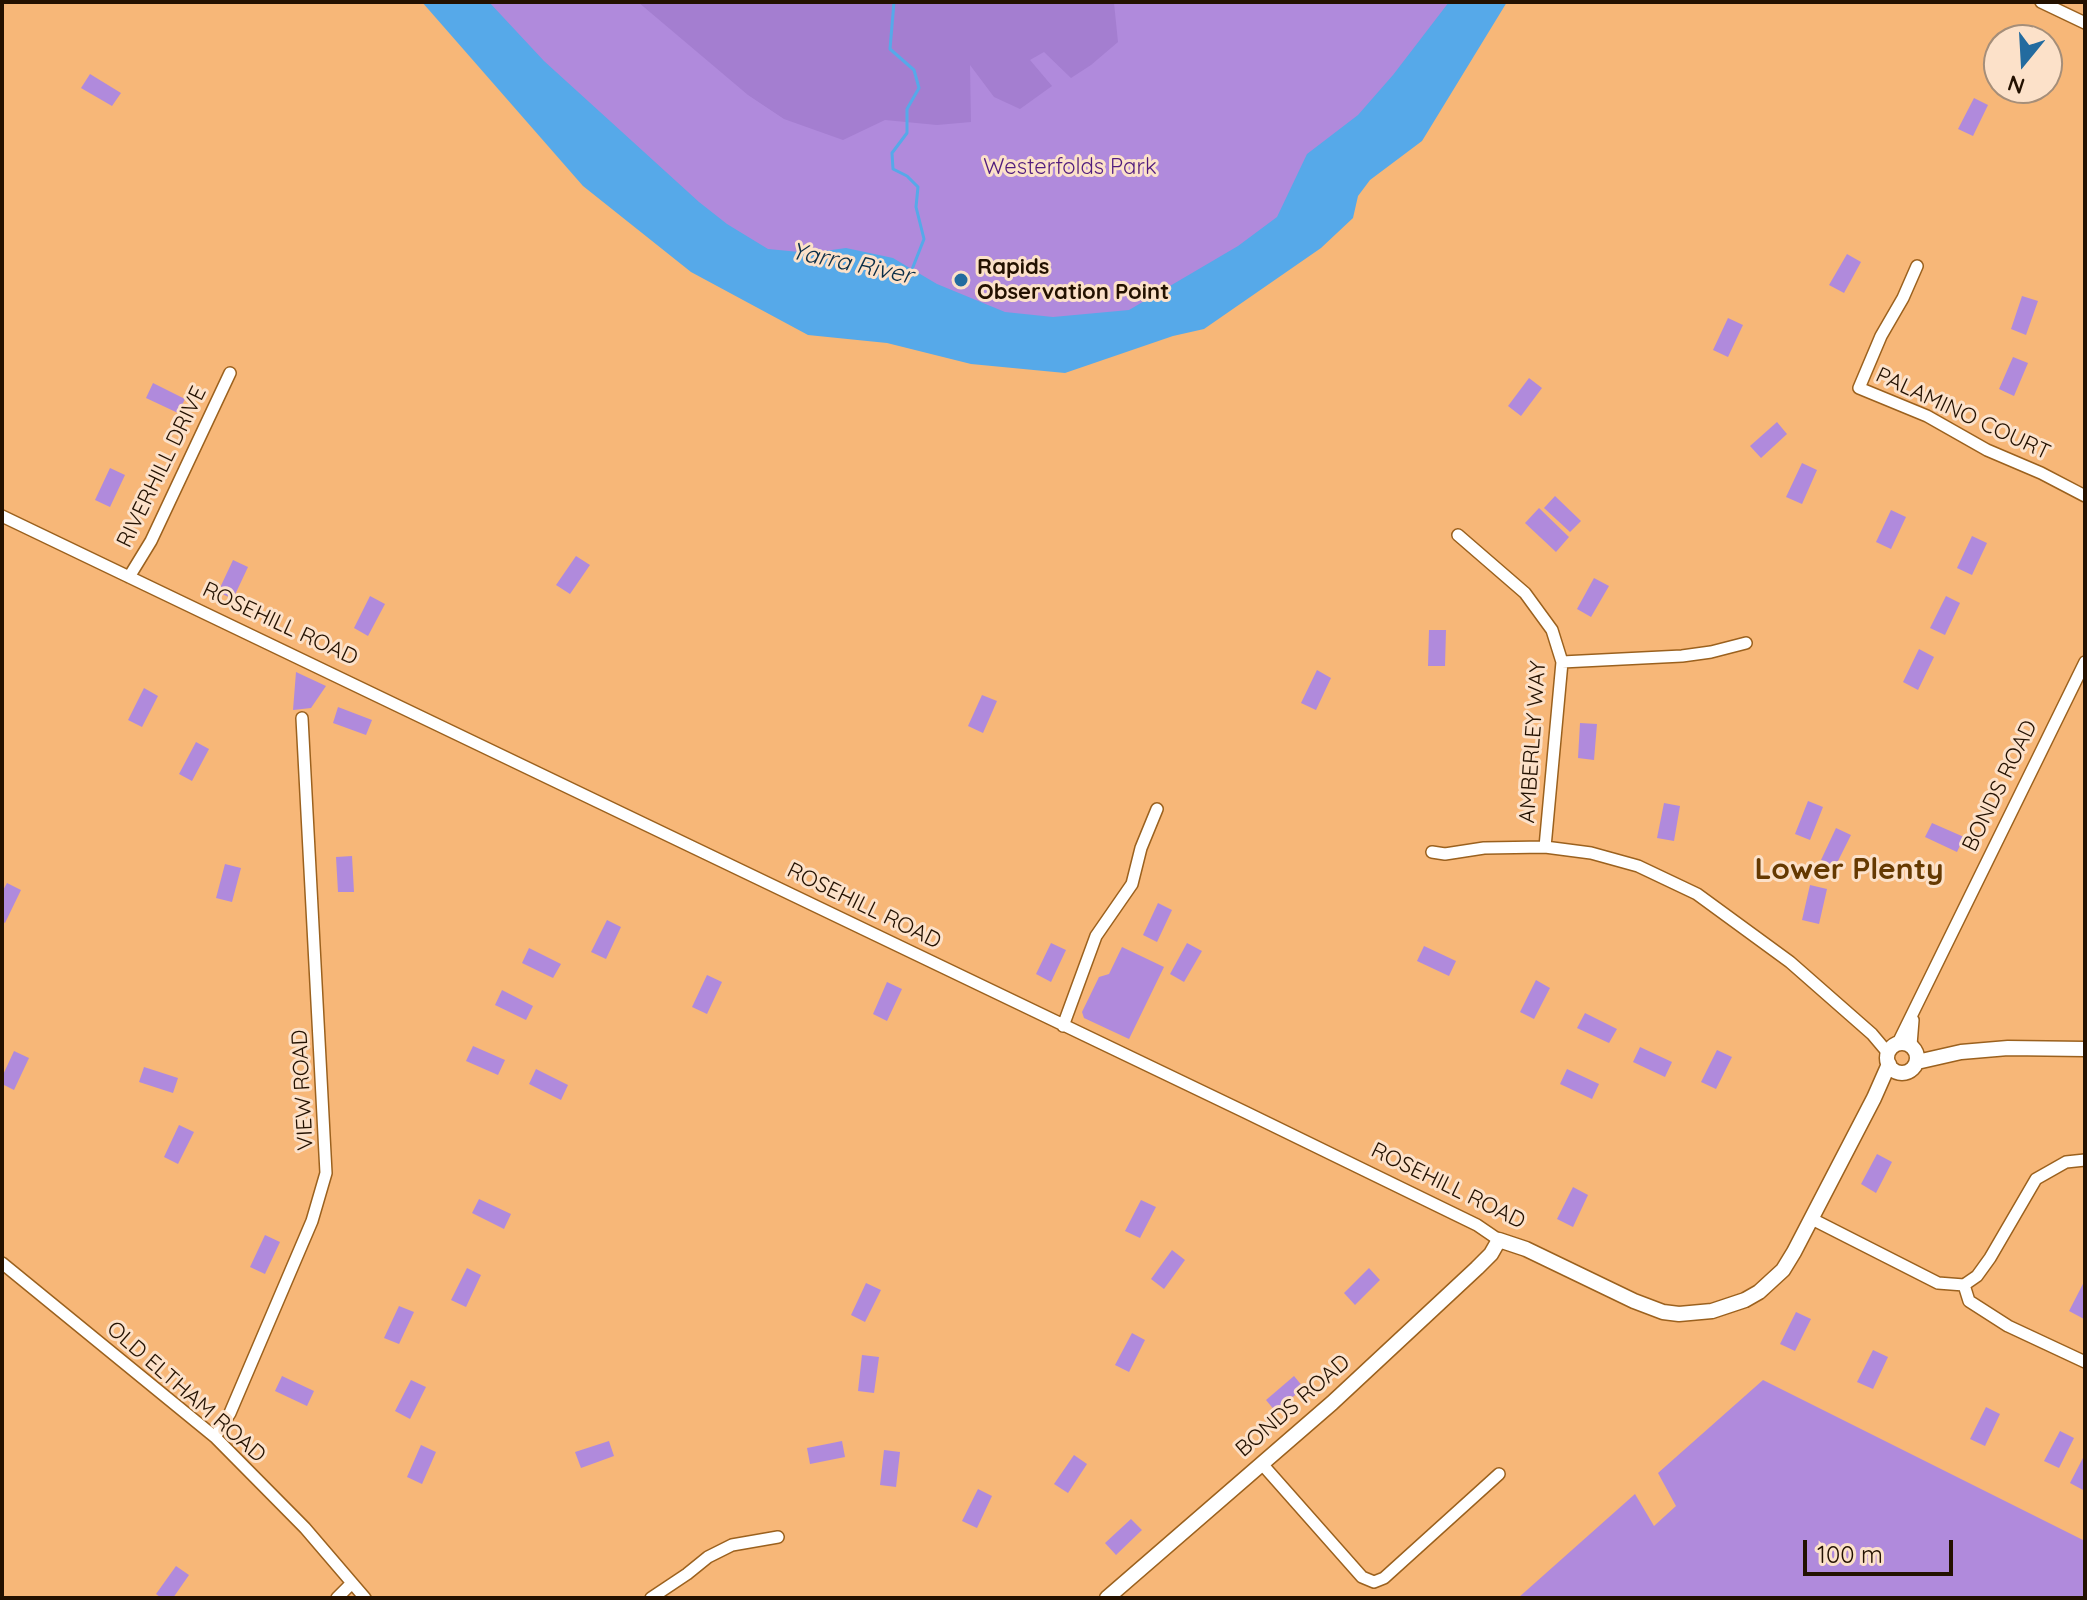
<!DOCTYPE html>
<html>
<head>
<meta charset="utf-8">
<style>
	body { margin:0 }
	#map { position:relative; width:2087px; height:1600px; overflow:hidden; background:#f7b778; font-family:Quicksand,sans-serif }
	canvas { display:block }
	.frame { position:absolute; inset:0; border:4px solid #231100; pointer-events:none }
	.north { position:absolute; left:1983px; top:24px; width:80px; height:80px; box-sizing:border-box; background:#fce1c9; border:2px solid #a58e79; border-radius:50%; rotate:198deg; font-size:22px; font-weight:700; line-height:32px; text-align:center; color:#231100 }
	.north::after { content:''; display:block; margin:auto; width:28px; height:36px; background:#236b9f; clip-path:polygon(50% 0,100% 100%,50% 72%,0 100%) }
	.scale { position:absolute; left:1803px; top:1540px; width:150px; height:36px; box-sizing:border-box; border:4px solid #231100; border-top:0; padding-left:10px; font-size:24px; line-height:28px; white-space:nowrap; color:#231100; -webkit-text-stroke:6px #fce1c9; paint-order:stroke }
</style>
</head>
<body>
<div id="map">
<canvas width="2087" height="1600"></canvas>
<div class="frame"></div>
<div class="north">N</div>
<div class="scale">100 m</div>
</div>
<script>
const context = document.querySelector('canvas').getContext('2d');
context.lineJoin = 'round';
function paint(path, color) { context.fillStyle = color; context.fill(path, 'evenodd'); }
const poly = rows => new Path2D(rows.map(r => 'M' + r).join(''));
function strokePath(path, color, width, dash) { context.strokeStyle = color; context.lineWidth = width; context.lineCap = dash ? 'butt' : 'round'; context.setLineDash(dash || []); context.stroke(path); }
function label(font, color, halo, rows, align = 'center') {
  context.font = font + ' Quicksand,sans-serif'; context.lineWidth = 6; context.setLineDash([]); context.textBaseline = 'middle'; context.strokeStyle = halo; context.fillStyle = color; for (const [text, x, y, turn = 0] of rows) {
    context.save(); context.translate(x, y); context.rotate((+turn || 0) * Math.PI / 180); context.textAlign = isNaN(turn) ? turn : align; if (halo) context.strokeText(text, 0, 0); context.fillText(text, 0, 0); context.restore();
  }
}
const green = poly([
	[487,2,1467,2,1296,216,1196,295,1072,333,772,265,652,187],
	[90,74,121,93,112,106,81,88],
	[1974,98,1988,105,1973,136,1958,129],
	[1847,254,1861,262,1844,293,1829,285],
	[2022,296,2038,301,2026,335,2011,329],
	[1728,318,1743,325,1728,357,1713,350],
	[2013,357,2028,363,2014,396,1999,389],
	[1529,378,1542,388,1521,416,1508,406],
	[153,383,185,399,178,413,146,398],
	[1777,422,1787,434,1761,458,1750,446],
	[1802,463,1817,470,1802,504,1786,497],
	[110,468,125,475,110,507,95,500],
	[1555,496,1581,521,1570,532,1544,508],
	[1539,508,1569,537,1556,552,1525,523],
	[1891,510,1906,517,1891,549,1876,542],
	[1972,536,1987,543,1972,575,1957,568],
	[576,556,590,565,570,594,556,585],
	[233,560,248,567,233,599,218,592],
	[1594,578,1609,586,1591,617,1577,609],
	[370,596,385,604,368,636,354,628],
	[1946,596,1960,603,1945,635,1930,628],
	[1429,630,1446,630,1445,666,1428,666],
	[1919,649,1934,657,1918,690,1903,682],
	[1317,670,1331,678,1316,710,1301,703],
	[296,672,326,686,311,708,293,710],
	[144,688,158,696,142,727,128,720],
	[982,695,997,701,983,733,968,726],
	[338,707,372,720,366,735,333,723],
	[1580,723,1597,724,1594,760,1578,758],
	[196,742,209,749,192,781,179,774],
	[1808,801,1823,807,1810,840,1795,834],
	[1664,803,1680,806,1674,841,1657,838],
	[1932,823,1964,837,1957,852,1925,837],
	[1836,828,1851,835,1835,867,1821,860],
	[352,856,354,892,338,892,336,857],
	[225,864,241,868,232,902,216,898],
	[7,883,21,890,5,923,2,921,2,892],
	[1810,885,1827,889,1819,924,1802,920],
	[1158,903,1172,910,1157,942,1143,935],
	[607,920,621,927,606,959,591,952],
	[1051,943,1066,950,1051,982,1036,974],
	[1187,943,1202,951,1184,982,1170,974],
	[1424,946,1456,961,1449,976,1417,961],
	[1122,947,1164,967,1129,1039,1084,1018,1082,1012,1099,977,1109,974],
	[529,948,561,964,553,978,522,963],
	[707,975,722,982,707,1014,692,1007],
	[1536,980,1550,988,1534,1019,1520,1012],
	[887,982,902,989,887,1021,873,1014],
	[502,990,533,1006,526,1020,495,1005],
	[1585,1013,1617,1029,1609,1043,1577,1028],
	[473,1046,505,1060,498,1075,466,1061],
	[1640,1047,1672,1062,1665,1077,1633,1062],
	[1717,1050,1732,1057,1716,1089,1701,1082],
	[14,1051,29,1058,14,1090,2,1084,2,1077],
	[144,1067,178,1078,173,1093,139,1082],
	[536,1069,568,1085,561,1100,529,1084],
	[1567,1069,1599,1084,1592,1099,1560,1084],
	[179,1125,194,1132,178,1164,164,1157],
	[1877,1154,1892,1162,1876,1193,1861,1184],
	[1573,1187,1588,1195,1573,1227,1557,1219],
	[479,1199,511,1214,504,1229,472,1213],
	[1141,1200,1156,1207,1140,1238,1125,1231],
	[265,1235,280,1242,265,1274,250,1267],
	[1172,1250,1185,1260,1164,1289,1151,1279],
	[467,1268,481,1275,466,1307,451,1300],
	[1369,1268,1380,1280,1355,1305,1344,1293],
	[2085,1280,2085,1317,2084,1319,2069,1311],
	[866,1283,881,1290,865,1322,851,1315],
	[399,1306,414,1312,399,1344,384,1338],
	[1796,1312,1811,1319,1795,1351,1780,1344],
	[1132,1333,1145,1340,1129,1372,1115,1365],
	[1873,1350,1888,1357,1873,1389,1857,1382],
	[862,1355,879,1357,874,1393,858,1391],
	[282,1376,314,1391,307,1406,275,1391],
	[1294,1376,1304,1388,1275,1411,1266,1400],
	[411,1380,426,1387,410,1419,395,1411],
	[1763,1380,2085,1541,2085,1598,1518,1598,1635,1494,1654,1526,1676,1506,1658,1473],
	[1986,1407,2000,1414,1985,1446,1970,1439],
	[2060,1431,2074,1438,2059,1468,2044,1461],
	[609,1441,614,1456,581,1468,575,1452],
	[842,1441,845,1457,810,1464,807,1448],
	[421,1445,436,1452,422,1484,407,1477],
	[884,1450,900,1452,896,1487,880,1485],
	[2085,1454,2085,1491,2070,1483],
	[1074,1455,1087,1464,1068,1493,1054,1484],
	[978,1489,992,1496,977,1528,962,1521],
	[1131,1519,1142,1530,1116,1555,1105,1543],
	[176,1566,189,1575,173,1598,161,1598,156,1594]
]);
const forest = poly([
	[638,2,1108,2,1114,3,1118,42,1091,65,1071,78,1044,52,1030,60,1052,86,1020,109,994,97,970,65,971,122,937,125,885,120,843,140,784,119,748,95]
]);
const water = poly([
	[422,2,489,2,544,61,699,202,727,224,768,249,810,253,846,248,893,258,937,284,1005,312,1053,317,1129,310,1238,246,1277,217,1307,154,1358,115,1393,75,1449,2,1507,2,1422,141,1370,180,1358,196,1353,218,1321,248,1204,329,1173,336,1065,373,971,364,887,343,808,335,691,272,583,186]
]);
const stream = poly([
	[894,2,890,49,914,70,919,88,907,109,907,133,892,153,893,169,907,176,918,187,916,207,924,239,911,272]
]);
const minor = poly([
	[2041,2,2085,23],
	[1917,266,1903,298,1881,336,1859,388,1927,416,1987,450,2041,473,2085,496],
	[2,516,1245,1112,1477,1225,1499,1240],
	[1458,535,1525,593,1552,630,1562,662,1545,847,1591,853,1638,866,1697,894,1790,962,1872,1034,1888,1053],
	[129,577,151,541,230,373],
	[1562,662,1682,656,1711,652,1746,643],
	[1432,852,1445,854,1484,848,1545,847],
	[1063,1026,1096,936,1132,884,1141,848,1157,809],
	[1898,1043,2085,662],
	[1911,1045,1913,1020],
	[1812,1219,1938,1283,1964,1285,1977,1276,1990,1258,2036,1179,2066,1162,2085,1160],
	[2,1263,215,1437,305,1528,365,1598],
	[1964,1285,1969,1301,2008,1326,2085,1362],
	[215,1437,230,1413,312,1221,326,1173,302,718],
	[1262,1464,1362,1577,1374,1582,1384,1578,1499,1474],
	[337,1598,352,1583],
	[651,1598,687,1574,708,1557,732,1545,778,1537]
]);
const tertiary = poly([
	'1887 1058a15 15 0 1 1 30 0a15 15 0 1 1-30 0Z',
	[1917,1062,1961,1052,2008,1048,2085,1049],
	[1107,1598,1332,1403,1477,1268,1491,1254,1499,1240,1526,1249,1634,1301,1663,1312,1679,1314,1712,1311,1745,1300,1759,1292,1783,1270,1794,1252,1874,1098,1889,1064]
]);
const markers = [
	[961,280,8,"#236b9f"]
];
const parkNames = [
	["Westerfolds Park",1070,167]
];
const poiNames = [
	["Rapids",977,267],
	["Observation Point",977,292]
];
const streetNames = [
	["PALAMINO COURT",1963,414,25],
	["RIVERHILL DRIVE",162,467,-64],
	["ROSEHILL ROAD",280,624,25],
	["AMBERLEY WAY",1533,742,-86],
	["BONDS ROAD",2000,786,-64],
	["ROSEHILL ROAD",864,906,26],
	["VIEW ROAD",303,1090,-93],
	["ROSEHILL ROAD",1448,1186,26],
	["OLD ELTHAM ROAD",186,1392,41],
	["BONDS ROAD",1293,1406,-41]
];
const waterNames = [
	["Yarra River",852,264,12]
];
const districtNames = [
	["Lower Plenty",1849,870]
];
paint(green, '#b08adc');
paint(forest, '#a47ed0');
paint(water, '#56a9e9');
strokePath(stream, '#56a9e9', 3);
strokePath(minor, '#9b611e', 14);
strokePath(tertiary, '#9b611e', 17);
strokePath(minor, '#fff', 11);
strokePath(tertiary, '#fff', 14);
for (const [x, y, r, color] of markers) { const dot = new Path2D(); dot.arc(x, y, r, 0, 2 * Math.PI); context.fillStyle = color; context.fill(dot); strokePath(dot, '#fce1c9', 3); }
label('22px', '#501b7d', '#fce1c9', parkNames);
label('bold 22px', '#231100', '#fce1c9', poiNames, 'left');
label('22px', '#231100', '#fce1c9', streetNames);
label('italic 24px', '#092d47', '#fce1c9', waterNames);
label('bold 30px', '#653901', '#fce1c9', districtNames);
</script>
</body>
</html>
